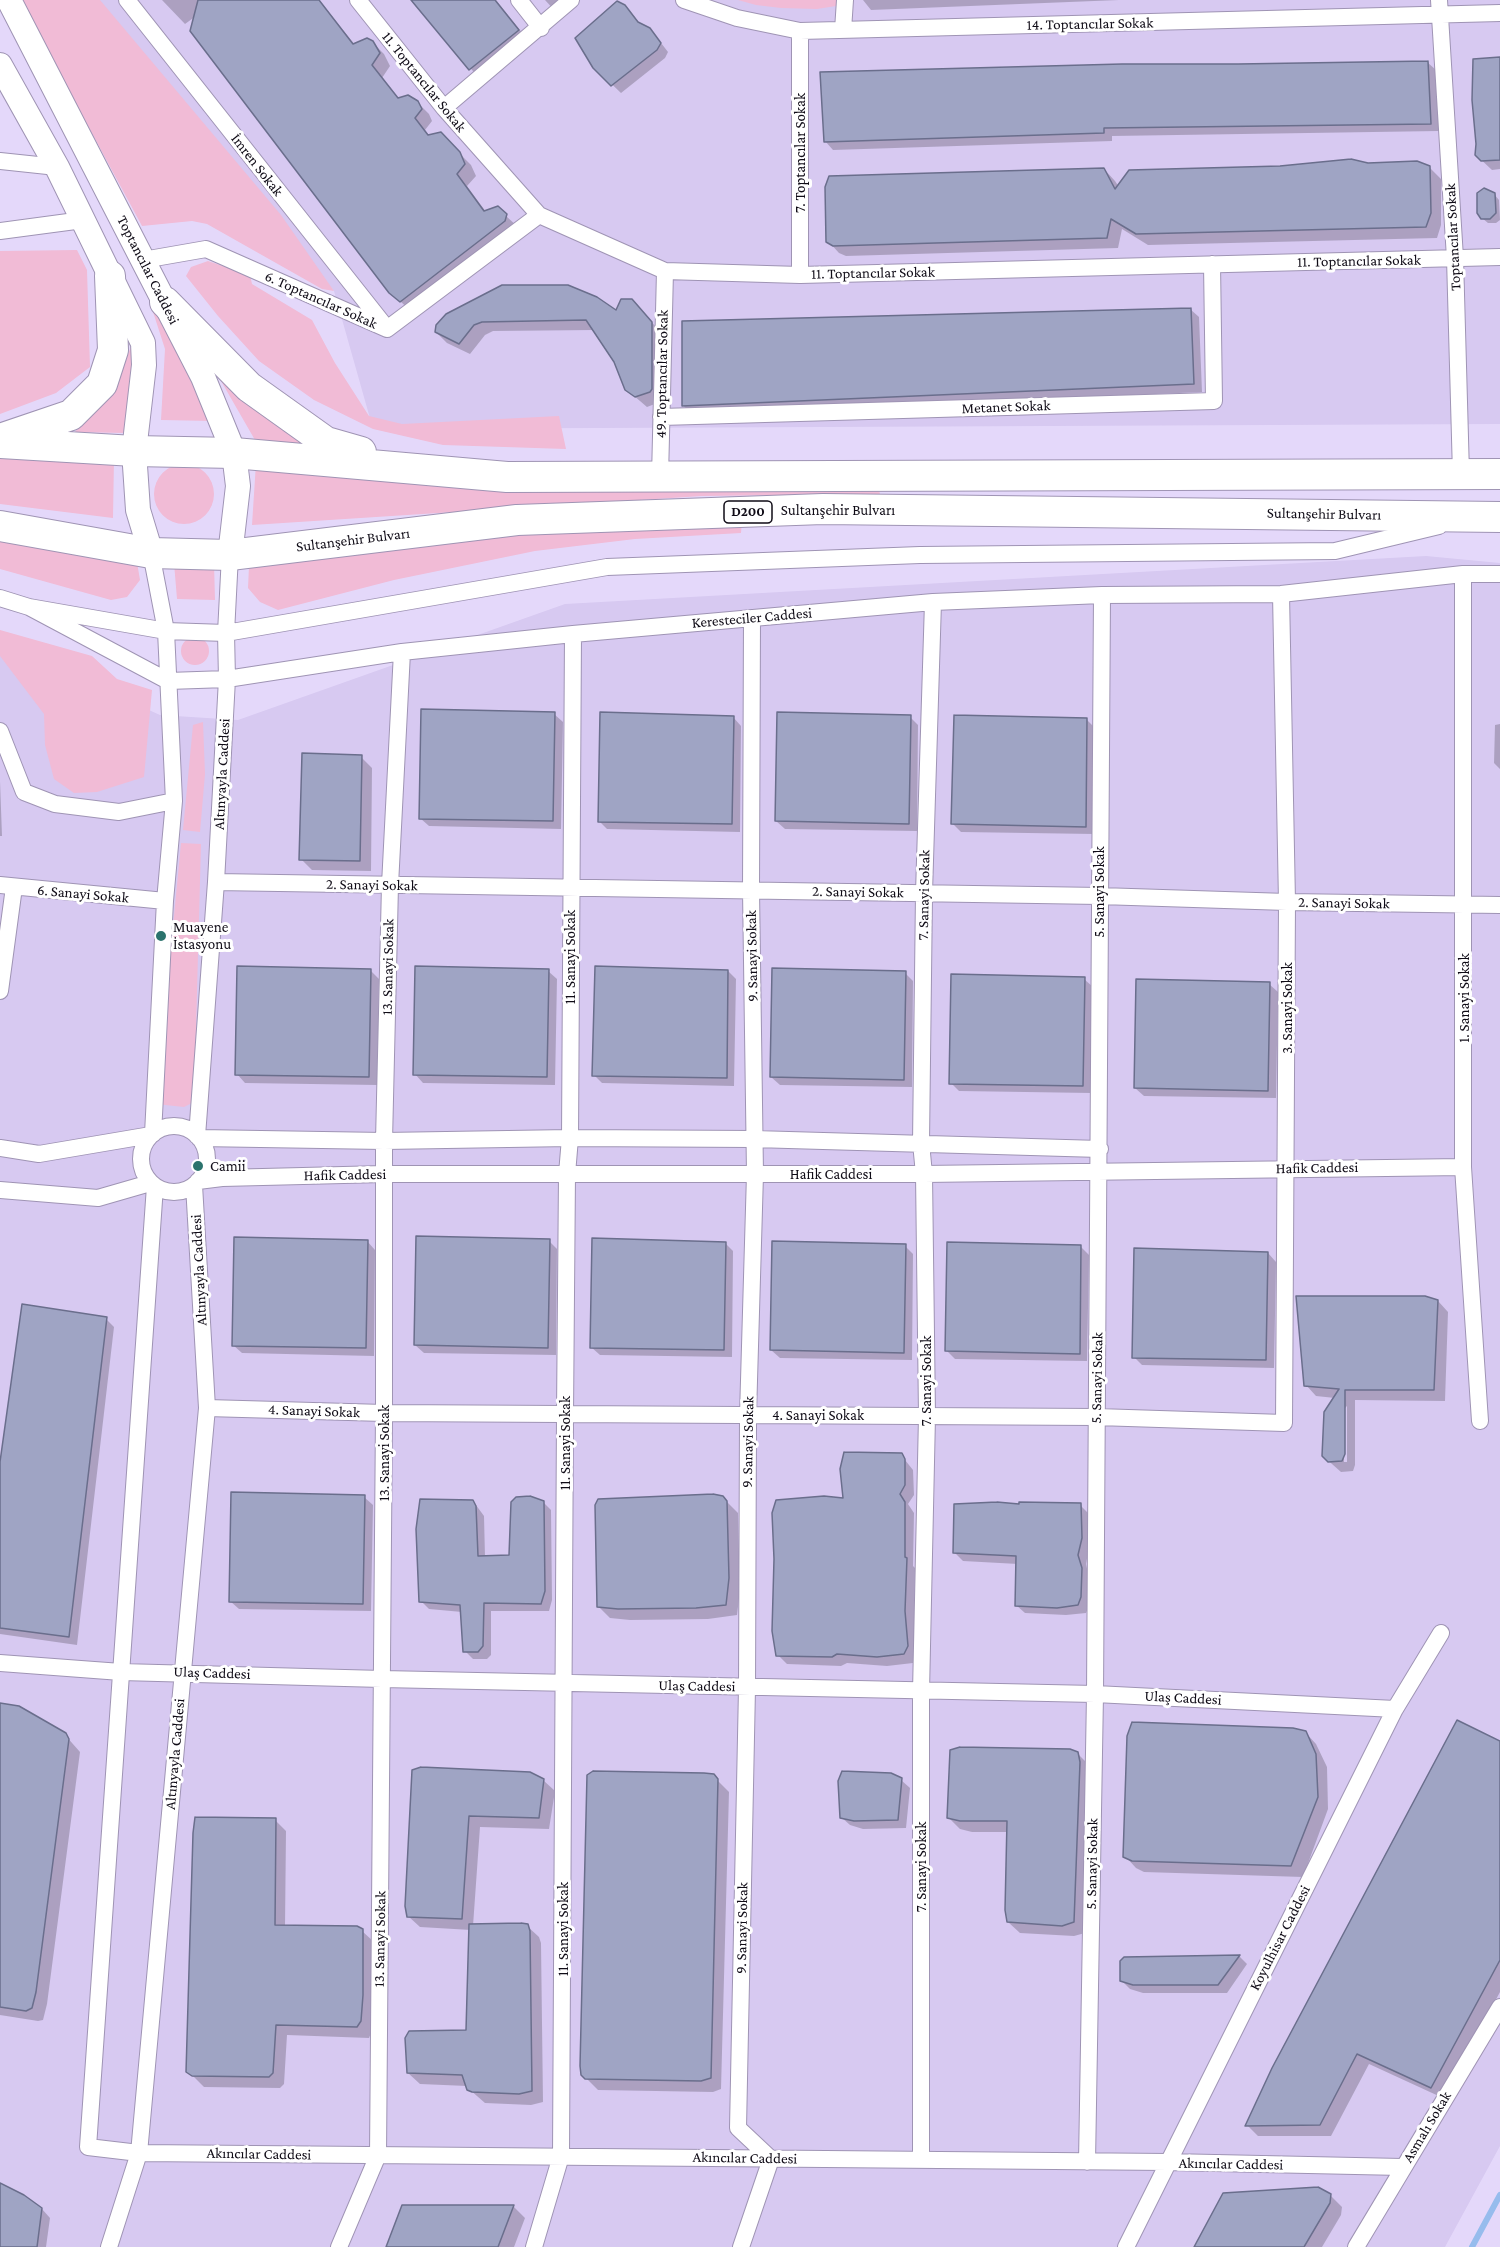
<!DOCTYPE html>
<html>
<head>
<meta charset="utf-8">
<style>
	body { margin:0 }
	canvas { display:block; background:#e4d8fa }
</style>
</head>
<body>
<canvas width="1500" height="2247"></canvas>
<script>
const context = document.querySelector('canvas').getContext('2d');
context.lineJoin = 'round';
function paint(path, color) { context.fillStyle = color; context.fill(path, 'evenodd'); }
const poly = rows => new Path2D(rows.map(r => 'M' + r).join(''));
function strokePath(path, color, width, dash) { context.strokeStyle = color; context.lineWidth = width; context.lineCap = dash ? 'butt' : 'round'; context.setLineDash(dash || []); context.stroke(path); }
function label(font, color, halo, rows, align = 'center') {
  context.font = font + ' "Crimson Pro",serif'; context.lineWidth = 6; context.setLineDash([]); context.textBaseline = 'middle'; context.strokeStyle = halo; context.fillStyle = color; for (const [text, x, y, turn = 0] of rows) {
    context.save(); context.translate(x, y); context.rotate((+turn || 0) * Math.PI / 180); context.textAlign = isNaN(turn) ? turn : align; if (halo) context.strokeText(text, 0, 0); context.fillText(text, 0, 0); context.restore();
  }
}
const built = poly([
	[95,0,1500,0,1500,424,373,429,334,291],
	[1426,556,1500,563,1500,2146,1445,2247,0,2247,0,643,160,715,238,720,565,604]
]);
const green = poly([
	[20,0,100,0,281,215,334,291,322,289,207,224,192,221,142,226],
	[738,0,836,0,836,6,817,9,781,8,756,5],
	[77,250,87,270,90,367,56,393,0,414,0,251],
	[208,261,250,275,252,284,312,320,335,363,369,416,402,424,559,416,566,449,443,445,373,429,314,400,259,361,218,316,186,276,191,267],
	[145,287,213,421,161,420,165,349],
	[134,340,135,390,124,433,75,432,119,375],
	[217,374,315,453,259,447],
	[0,452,114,458,113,518,0,504],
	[256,463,877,482,880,494,702,496,252,525],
	'154 494a30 30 0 1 1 60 0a30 30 0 1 1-60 0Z',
	[742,520,741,533,635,539,535,551,394,580,278,610,260,602,248,588,249,566,467,537],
	[0,531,137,562,140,580,127,597,111,600,0,569],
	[174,563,214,563,215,600,177,599],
	[0,630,92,656,117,679,152,690,144,777,97,792,74,793,54,779,45,745,44,714,0,656],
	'181 651a14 14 0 1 1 28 0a14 14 0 1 1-28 0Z',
	[203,722,205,774,200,832,183,830,193,725],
	[181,843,201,844,194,1102,184,1107,156,1104]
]);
const shadow = poly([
	[162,0,319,0,355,45,372,42,384,54,390,66,382,78,399,99,417,102,429,114,432,121,425,130,430,137,452,146,471,165,476,176,467,186,486,212,506,216,518,227,412,312,390,292,196,16,185,24],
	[413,0,496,0,527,39,478,77],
	[545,0,572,0,557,13],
	[863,0,1119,0,871,10],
	[625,6,641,25,649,30,658,39,668,52,665,58,621,93,594,67],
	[1500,58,1500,169,1492,170,1476,155],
	[1427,62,1436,70,1439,131,1112,136,1112,141,833,150,825,141,1238,66],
	[1368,164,1429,167,1441,179,1441,225,1437,238,1148,245,1122,229,1118,248,846,256,839,253,828,241,1104,169,1115,181,1119,187],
	[1494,194,1499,200,1500,220,1496,223,1488,223,1482,218],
	[1190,309,1199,317,1202,392,691,414,683,405],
	[617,312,643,312,662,334,660,402,647,407,626,389,616,362,595,330,493,331,485,335,470,354,447,343,436,332,437,325],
	[554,714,563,722,561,829,429,826,420,818],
	[733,717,741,726,740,832,607,829,599,821],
	[910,717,918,725,917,831,785,829,776,821],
	[1087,720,1095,728,1094,834,961,832,953,824],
	[1500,724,1500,769,1494,763,1495,725],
	[361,757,372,768,371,871,312,870,301,859],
	[0,781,2,836,0,836],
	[370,970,379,979,377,1085,245,1083,237,1074],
	[548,971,557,979,555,1085,423,1083,415,1074],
	[728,971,736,979,734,1086,602,1083,594,1075],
	[905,973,913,981,912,1087,780,1085,771,1077],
	[1084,979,1093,987,1091,1093,959,1091,951,1083],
	[1269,984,1278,992,1276,1098,1144,1096,1135,1088],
	[367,1241,375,1250,374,1356,242,1353,233,1345],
	[549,1241,557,1249,556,1355,424,1353,415,1345],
	[725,1243,733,1251,732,1357,600,1355,591,1347],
	[905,1246,913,1254,912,1360,780,1358,771,1350],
	[1081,1247,1089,1255,1087,1361,955,1359,947,1351],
	[1268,1253,1276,1262,1274,1368,1142,1365,1134,1357],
	[1438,1301,1448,1312,1445,1401,1355,1400,1355,1465,1353,1471,1341,1472,1323,1456,1335,1398,1316,1396,1306,1385],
	[1347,1406,1347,1462,1344,1462,1344,1409],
	[106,1319,114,1327,77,1645,0,1634,0,1473],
	[901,1455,913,1470,914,1495,908,1504,914,1513,913,1566,915,1568,914,1621,917,1656,913,1663,887,1666,847,1663,841,1666,787,1664,778,1655,845,1499],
	[364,1497,373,1505,371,1611,239,1609,230,1601],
	[722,1497,738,1513,740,1590,737,1615,708,1619,630,1620,610,1618,598,1606],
	[473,1501,484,1516,485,1557,510,1557,543,1502,551,1510,552,1600,549,1611,491,1611,491,1655,487,1659,473,1659,465,1651,462,1612,429,1609,421,1601],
	[1080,1505,1088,1513,1089,1548,1086,1564,1089,1578,1089,1606,1086,1613,1066,1615,1025,1613,1016,1605,1018,1564,963,1561,955,1553,1020,1506],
	[0,1705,65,1735,80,1752,47,2004,43,2020,38,2021,0,2015],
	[1305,1732,1316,1744,1327,1767,1328,1809,1303,1877,1144,1872,1136,1868,1125,1856],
	[1500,1744,1500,1992,1443,2098,1369,2064,1331,2136,1258,2136,1247,2125],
	[1077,1753,1089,1765,1085,1933,1074,1936,1020,1933,1008,1922,1008,1832,972,1832,960,1829,948,1817],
	[414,1771,543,1780,555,1791,549,1829,480,1827,473,1926,527,1926,539,1937,541,1943,543,2102,531,2105,485,2103,469,2089,467,2086,420,2084,408,2073,468,2032,471,1930,420,1927,408,1916],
	[713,1776,729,1792,721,2089,713,2092,598,2090,582,2074],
	[901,1780,910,1788,906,1828,863,1829,850,1825,841,1817],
	[275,1820,286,1831,285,1927,362,1931,374,1942,371,2033,369,2038,287,2035,284,2084,280,2088,204,2087,188,2071],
	[1239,1956,1247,1964,1227,1993,1143,1993,1130,1989,1122,1981,1125,1958],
	[0,2187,42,2209,50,2218,46,2247,0,2247],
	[1330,2195,1342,2207,1341,2215,1322,2247,1196,2247],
	[403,2206,514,2207,525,2218,514,2247,387,2247]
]);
const stream = poly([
	[1472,2247,1500,2195]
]);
const building = poly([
	[198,0,319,0,353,44,367,38,373,41,380,53,372,65,398,98,408,95,418,101,422,109,415,118,428,135,441,132,460,152,465,164,457,174,484,211,498,206,507,214,505,221,400,302,389,293,190,31,198,0],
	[411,0,495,0,519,30,469,70,411,0],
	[617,1,625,5,638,22,650,28,661,43,657,50,611,86,593,68,575,38,617,1],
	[1500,57,1500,160,1481,161,1475,155,1476,144,1472,100,1473,59,1500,57],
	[1428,61,1431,124,1104,128,1104,133,824,142,820,72,1122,64,1238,64,1428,61],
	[1351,159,1368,163,1417,161,1430,166,1431,213,1426,227,1136,234,1111,219,1107,238,833,246,826,242,825,187,829,176,1104,168,1115,189,1129,170,1280,166,1351,159],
	[1484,188,1495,193,1496,213,1490,219,1481,219,1477,213,1477,193,1484,188],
	[502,285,568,285,597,297,616,310,621,299,632,299,652,322,652,389,650,392,635,397,625,390,614,362,586,320,482,322,474,325,459,344,435,332,436,325,446,314,502,285],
	[1191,308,1194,384,682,406,682,321,1191,308],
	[421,709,555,712,553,821,419,819,421,709],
	[600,712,734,716,732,824,598,822,600,712],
	[777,712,911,715,909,824,775,821,777,712],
	[954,715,1087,718,1086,827,951,824,954,715],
	[302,753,362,755,360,861,299,860,302,753],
	[237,966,371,969,369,1077,235,1075,237,966],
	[415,966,549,969,547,1077,413,1075,415,966],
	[595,966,728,970,727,1078,592,1076,595,966],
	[772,968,906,971,904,1080,770,1077,772,968],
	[951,974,1085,977,1083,1086,949,1084,951,974],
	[1136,979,1270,982,1268,1091,1134,1088,1136,979],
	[416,1236,550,1239,548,1348,414,1345,416,1236],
	[234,1237,368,1240,366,1348,232,1346,234,1237],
	[592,1238,726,1242,724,1350,590,1348,592,1238],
	[772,1241,906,1244,904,1353,770,1350,772,1241],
	[947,1242,1081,1245,1080,1354,945,1351,947,1242],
	[1134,1248,1268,1252,1266,1360,1132,1358,1134,1248],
	[1296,1296,1425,1296,1438,1300,1434,1390,1345,1390,1345,1454,1342,1461,1328,1462,1322,1456,1324,1412,1339,1389,1304,1386,1296,1296],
	[22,1304,107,1317,69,1637,0,1628,0,1462,22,1304],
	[844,1452,902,1453,905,1459,905,1485,900,1494,905,1502,905,1557,907,1558,905,1611,908,1646,904,1654,877,1657,837,1654,832,1657,776,1656,772,1631,774,1559,772,1513,776,1500,824,1496,843,1498,840,1469,844,1452],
	[231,1492,365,1495,363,1604,229,1602,231,1492],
	[713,1494,723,1496,727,1501,729,1578,726,1605,696,1608,618,1609,597,1607,595,1505,598,1499,713,1494],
	[530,1496,544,1501,545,1591,541,1604,484,1603,483,1646,478,1652,463,1652,460,1605,419,1602,416,1529,420,1499,473,1500,476,1506,478,1556,509,1555,511,1502,516,1497,530,1496],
	[997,1502,1019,1504,1019,1502,1081,1503,1082,1538,1078,1555,1082,1568,1081,1597,1078,1605,1057,1608,1015,1606,1016,1556,953,1553,954,1504,997,1502],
	[0,1703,19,1706,66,1733,69,1739,36,1992,32,2008,26,2011,0,2007,0,1703],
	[1457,1720,1500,1741,1500,1960,1431,2088,1357,2054,1320,2125,1245,2126,1272,2068,1457,1720],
	[1132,1722,1293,1728,1306,1731,1316,1754,1318,1797,1291,1866,1132,1861,1123,1857,1127,1736,1132,1722],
	[960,1747,1070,1749,1078,1752,1080,1762,1074,1922,1062,1926,1007,1922,1005,1910,1007,1821,960,1821,947,1818,950,1750,960,1747],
	[421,1767,530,1772,544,1779,539,1818,469,1816,462,1919,407,1917,405,1906,412,1770,421,1767],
	[593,1771,704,1773,714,1774,718,1779,711,2078,701,2081,585,2079,581,2075,580,2066,587,1775,593,1771],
	[842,1771,891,1773,902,1778,898,1820,854,1821,840,1818,838,1781,842,1771],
	[195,1817,276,1818,275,1925,357,1926,363,1929,363,1995,361,2021,357,2027,276,2025,273,2073,269,2077,192,2076,186,2072,193,1833,195,1817],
	[521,1923,528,1924,530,1931,532,2091,519,2094,472,2092,467,2090,462,2075,407,2073,405,2038,409,2031,466,2030,469,1924,521,1923],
	[1240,1955,1218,1985,1133,1985,1120,1981,1120,1961,1124,1957,1240,1955],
	[0,2183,24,2195,42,2208,37,2247,0,2247,0,2183],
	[1318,2187,1331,2194,1330,2203,1304,2247,1194,2247,1223,2193,1318,2187],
	[402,2205,514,2205,498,2247,386,2247,402,2205]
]);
const street = poly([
	[127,0,385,326],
	[358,0,444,108,539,215,665,271,800,275,1500,257],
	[519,0,541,28],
	[684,0,737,18,800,31,1500,13],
	[1439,0,1455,258,1461,474],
	[843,30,845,0],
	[800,31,800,275],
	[444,108,571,0],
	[0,161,57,167],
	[0,231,83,220],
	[143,260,206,249,387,329,539,215],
	[661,417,1214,401,1212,264],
	[660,477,665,271],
	[151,553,166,631,174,801,165,901,153,1134],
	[1463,574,1463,1167,1480,1421],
	[0,598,29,607,166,631,226,633,607,567,920,555,1335,551,1439,526],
	[29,607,168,681,227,679,402,652,573,634,933,602,1102,595,1281,594,1463,574,1500,574],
	[0,731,24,792,55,804,119,812,174,801],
	[216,882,1100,896,1287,902,1500,905],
	[0,885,165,901],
	[0,991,14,887],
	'141 1159a33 33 0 1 1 66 0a33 33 0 1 1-66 0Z',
	[197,1136,216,882,227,679,226,633,230,555],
	[199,1138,384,1141,570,1138,754,1139,1100,1149],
	[0,1148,39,1154,151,1135],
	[198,1181,222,1178,384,1174,924,1174,1463,1167],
	[155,1186,88,2147,139,2153,1168,2162,1402,2167],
	[0,1190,98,1198,150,1183],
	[207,1408,384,1413,1097,1417,1284,1423,1287,902,1281,594],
	[0,1663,121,1672,382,1679,1095,1694,1395,1709],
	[921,2160,921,1692,927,1416,924,1174,921,1143,924,893,933,602],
	[1087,2162,1095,1694,1102,595],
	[109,2247,139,2153,207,1408,194,1185],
	[339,2247,378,2155,384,1413,384,1141,390,885,402,652],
	[534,2247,561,2156,565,1414,567,1174,570,1138,573,634],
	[741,2247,771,2159,738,2128,747,1688,748,1415,755,1174,751,890,752,618],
	[1126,2247,1395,1709,1441,1633],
	[1356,2247,1500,2007]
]);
const secondary = poly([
	[9,0,203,377,234,453,238,486,230,555],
	[0,65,57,167,143,343,144,365,134,451,138,510,151,553]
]);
const highway = poly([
	[165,302,249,387,326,442,361,452],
	[3,438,71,415,102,384,113,350,110,276],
	[0,443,134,451,234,453,507,477,1500,474],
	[0,526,151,553,230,555,517,520,823,509,1500,517]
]);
const markers = [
	[161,936,6,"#2b736d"],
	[198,1166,6,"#2b736d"]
];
const shields = [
	[748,512,48]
];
const shieldNames = [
	["D200",748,512]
];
const streetNames = [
	["14. Toptancılar Sokak",1090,24,-1],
	["11. Toptancılar Sokak",424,82,51],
	["7. Toptancılar Sokak",800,153,-90],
	["İmren Sokak",257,165,52],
	["Toptancılar Sokak",1453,237,-93],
	["11. Toptancılar Sokak",1359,261,-1],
	["Toptancılar Caddesi",148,270,63],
	["11. Toptancılar Sokak",873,273,-1],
	["6. Toptancılar Sokak",321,300,24],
	["49. Toptancılar Sokak",662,374,-89],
	["Metanet Sokak",1006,407,-2],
	["Sultanşehir Bulvarı",838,510],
	["Sultanşehir Bulvarı",1324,514,1],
	["Sultanşehir Bulvarı",353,540,-7],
	["Keresteciler Caddesi",752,618,-5],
	["Altınyayla Caddesi",222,774,-87],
	["2. Sanayi Sokak",372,885,1],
	["2. Sanayi Sokak",858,892,1],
	["5. Sanayi Sokak",1099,892,-90],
	["6. Sanayi Sokak",83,894,5],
	["7. Sanayi Sokak",924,895,-89],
	["2. Sanayi Sokak",1344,903,1],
	["9. Sanayi Sokak",752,956,-91],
	["11. Sanayi Sokak",570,957,-90],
	["13. Sanayi Sokak",388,967,-89],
	["1. Sanayi Sokak",1464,998,-90],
	["3. Sanayi Sokak",1287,1008,-90],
	["Hafik Caddesi",1317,1168,-1],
	["Hafik Caddesi",831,1174],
	["Hafik Caddesi",345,1175,-1],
	["Altınyayla Caddesi",199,1270,-93],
	["5. Sanayi Sokak",1097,1378,-89],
	["7. Sanayi Sokak",926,1381,-90],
	["4. Sanayi Sokak",314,1411,2],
	["4. Sanayi Sokak",818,1415],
	["9. Sanayi Sokak",748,1442,-89],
	["11. Sanayi Sokak",565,1443,-90],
	["13. Sanayi Sokak",384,1453,-90],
	["Ulaş Caddesi",212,1673,2],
	["Ulaş Caddesi",697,1686,1],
	["Ulaş Caddesi",1183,1698,3],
	["Altınyayla Caddesi",175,1754,-85],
	["5. Sanayi Sokak",1092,1864,-89],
	["7. Sanayi Sokak",921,1867,-90],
	["9. Sanayi Sokak",742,1928,-89],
	["11. Sanayi Sokak",563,1929,-90],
	["Koyulhisar Caddesi",1280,1938,-63],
	["13. Sanayi Sokak",380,1939,-89],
	["Asmalı Sokak",1427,2127,-59],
	["Akıncılar Caddesi",259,2154,1],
	["Akıncılar Caddesi",745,2158,1],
	["Akıncılar Caddesi",1231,2164,1]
];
const poiNames = [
	["Muayene",173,927],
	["İstasyonu",173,944],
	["Camii",210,1166]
];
paint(built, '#d7c9f1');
paint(green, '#f1bbd6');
paint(shadow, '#0003');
strokePath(stream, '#96bced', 6);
paint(building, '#9fa4c4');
strokePath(building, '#6a6e8c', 1.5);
strokePath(street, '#9f94b4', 18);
strokePath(secondary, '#9f94b4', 26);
strokePath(highway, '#9f94b4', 32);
strokePath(street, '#fff', 16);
strokePath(secondary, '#fff', 24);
strokePath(highway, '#fff', 30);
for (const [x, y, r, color] of markers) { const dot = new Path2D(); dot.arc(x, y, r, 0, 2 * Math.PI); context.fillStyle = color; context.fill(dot); strokePath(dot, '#fff', 2); }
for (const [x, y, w] of shields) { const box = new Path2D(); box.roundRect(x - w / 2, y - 11, w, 22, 4.5); context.fillStyle = '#fff'; context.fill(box); strokePath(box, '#0f0b16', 1.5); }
label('bold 14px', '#0f0b16', null, shieldNames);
label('15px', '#0f0b16', '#fff', streetNames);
label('15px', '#0f0b16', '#fff', poiNames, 'left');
</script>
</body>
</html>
